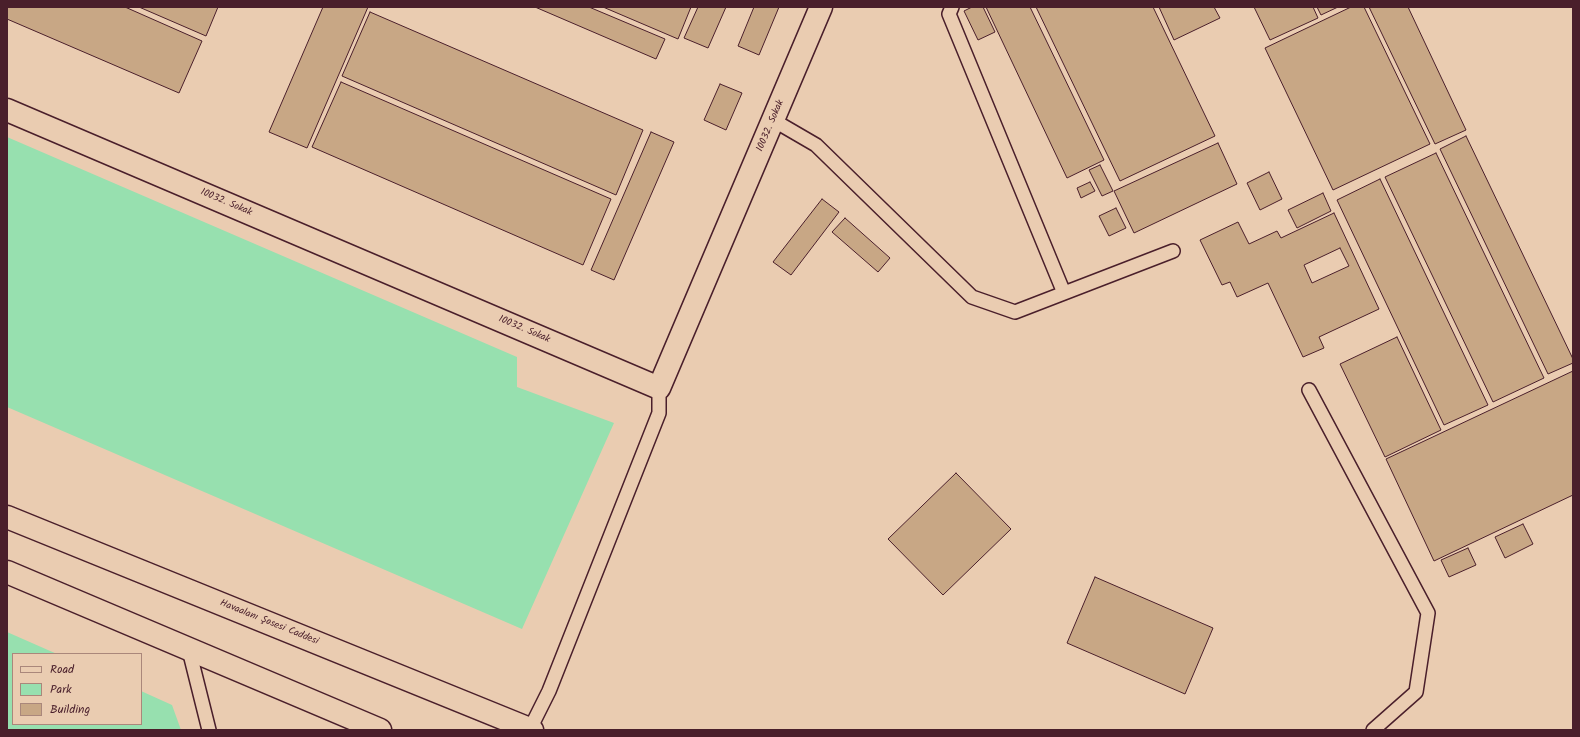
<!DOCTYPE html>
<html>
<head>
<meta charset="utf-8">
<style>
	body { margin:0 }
	#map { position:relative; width:1580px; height:737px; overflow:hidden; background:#eaccb1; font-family:Kalam,sans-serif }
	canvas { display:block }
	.frame { position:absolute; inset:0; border:8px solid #4a1f2b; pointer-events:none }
	.legend { position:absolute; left:12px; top:653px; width:130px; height:72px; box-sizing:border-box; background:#eaccb1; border:1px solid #aa877b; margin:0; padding:5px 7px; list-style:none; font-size:12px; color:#4a1f2b }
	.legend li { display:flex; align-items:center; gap:8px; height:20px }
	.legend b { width:20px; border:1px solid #aa877b }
</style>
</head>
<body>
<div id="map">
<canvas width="1580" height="737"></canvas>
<div class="frame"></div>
<ul class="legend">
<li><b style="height:5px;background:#eaccb1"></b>Road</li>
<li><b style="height:11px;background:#97e0af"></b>Park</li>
<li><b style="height:11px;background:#c8a785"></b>Building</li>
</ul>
</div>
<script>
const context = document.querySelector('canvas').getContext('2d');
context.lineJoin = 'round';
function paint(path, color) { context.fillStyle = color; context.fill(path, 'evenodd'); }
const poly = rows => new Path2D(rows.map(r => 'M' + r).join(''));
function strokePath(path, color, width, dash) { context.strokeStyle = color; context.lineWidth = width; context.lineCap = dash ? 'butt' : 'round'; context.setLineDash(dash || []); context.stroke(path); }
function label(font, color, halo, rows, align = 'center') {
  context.font = font + ' Kalam,sans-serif'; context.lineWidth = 4; context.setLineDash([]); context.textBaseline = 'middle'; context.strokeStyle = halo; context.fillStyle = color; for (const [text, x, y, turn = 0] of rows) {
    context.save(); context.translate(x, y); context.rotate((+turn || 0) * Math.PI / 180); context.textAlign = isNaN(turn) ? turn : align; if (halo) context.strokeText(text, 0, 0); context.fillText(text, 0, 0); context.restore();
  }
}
const green = poly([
	[7,137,517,357,517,387,614,423,522,629,7,407],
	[7,632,57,654,13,654,13,724,141,724,141,691,172,705,181,730,7,730]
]);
const building = poly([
	[7,7,125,7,202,41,179,93,7,19,7,7],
	[139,7,218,7,206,36,139,7],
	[323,7,368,7,307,148,269,132,323,7],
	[535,7,589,7,665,39,656,59,535,7],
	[603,7,691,7,678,39,603,7],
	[698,7,726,7,708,48,684,38,698,7],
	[754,7,779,7,759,55,738,46,754,7],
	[972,7,983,7,995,32,978,40,964,11,972,7],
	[986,7,1030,7,1104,160,1067,178,986,7],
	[1036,7,1153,7,1215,136,1120,181,1036,7],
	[1159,7,1214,7,1220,18,1174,40,1159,7],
	[1254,7,1313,7,1318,18,1270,40,1254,7],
	[1317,7,1338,7,1321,15,1317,7],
	[1351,7,1364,7,1430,144,1333,190,1265,48,1351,7],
	[1369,7,1408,7,1466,130,1435,144,1369,7],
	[370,12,643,130,616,195,342,76,370,12],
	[341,82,611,199,583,265,312,147,341,82],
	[720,84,742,93,726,130,704,120,720,84],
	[651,132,674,142,614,280,591,270,651,132],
	[1466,136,1573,359,1573,363,1548,374,1440,149,1466,136],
	[1218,143,1237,184,1134,233,1114,191,1218,143],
	[1436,153,1544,378,1493,402,1385,177,1436,153],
	[1100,165,1113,191,1102,196,1089,170,1100,165],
	[1269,172,1282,199,1260,210,1247,183,1269,172],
	[1380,179,1488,405,1444,425,1337,200,1380,179],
	[1090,182,1095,191,1081,198,1077,188,1090,182],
	[1323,193,1331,211,1297,228,1288,210,1323,193],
	[822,199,839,212,791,275,773,262,822,199],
	[1116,208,1126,228,1109,236,1099,216,1116,208],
	[1334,213,1379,309,1319,337,1324,348,1303,357,1268,283,1237,297,1230,282,1222,285,1200,240,1238,222,1249,244,1277,231,1281,238,1334,213],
	[1340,248,1349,266,1312,283,1304,265,1340,248],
	[845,218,890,258,878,272,832,232,845,218],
	[1397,337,1441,430,1385,457,1340,364,1397,337],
	[1573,371,1573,495,1434,561,1386,459,1573,371],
	[956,473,1011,529,943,595,888,539,956,473],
	[1523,524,1533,544,1505,558,1495,537,1523,524],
	[1468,548,1476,565,1449,577,1441,560,1468,548],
	[1095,577,1213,628,1185,694,1067,643,1095,577]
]);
const lane = poly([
	[952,7,949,14,1064,293],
	[773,120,816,145,972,297,1015,312,1173,251],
	[1309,390,1428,613,1416,692,1373,730],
	[189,650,209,730],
	[530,729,549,691,659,413,659,388]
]);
const street = poly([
	[7,110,659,388,821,7]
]);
const secondary = poly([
	[7,517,532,730],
	[7,572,380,730]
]);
const streetNames = [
	["10032. Sokak",771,126,-67],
	["10032. Sokak",226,203,23],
	["10032. Sokak",524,330,23],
	["Havaalanı Şosesi Caddesi",269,623,22]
];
paint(green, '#97e0af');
paint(building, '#c8a785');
strokePath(building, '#4a1f2b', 1);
strokePath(lane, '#4a1f2b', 16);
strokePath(street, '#4a1f2b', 25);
strokePath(secondary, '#4a1f2b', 25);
strokePath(lane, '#eaccb1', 13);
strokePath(street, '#eaccb1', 22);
strokePath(secondary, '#eaccb1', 22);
label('10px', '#4a1f2b', '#eaccb1', streetNames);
</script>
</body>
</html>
